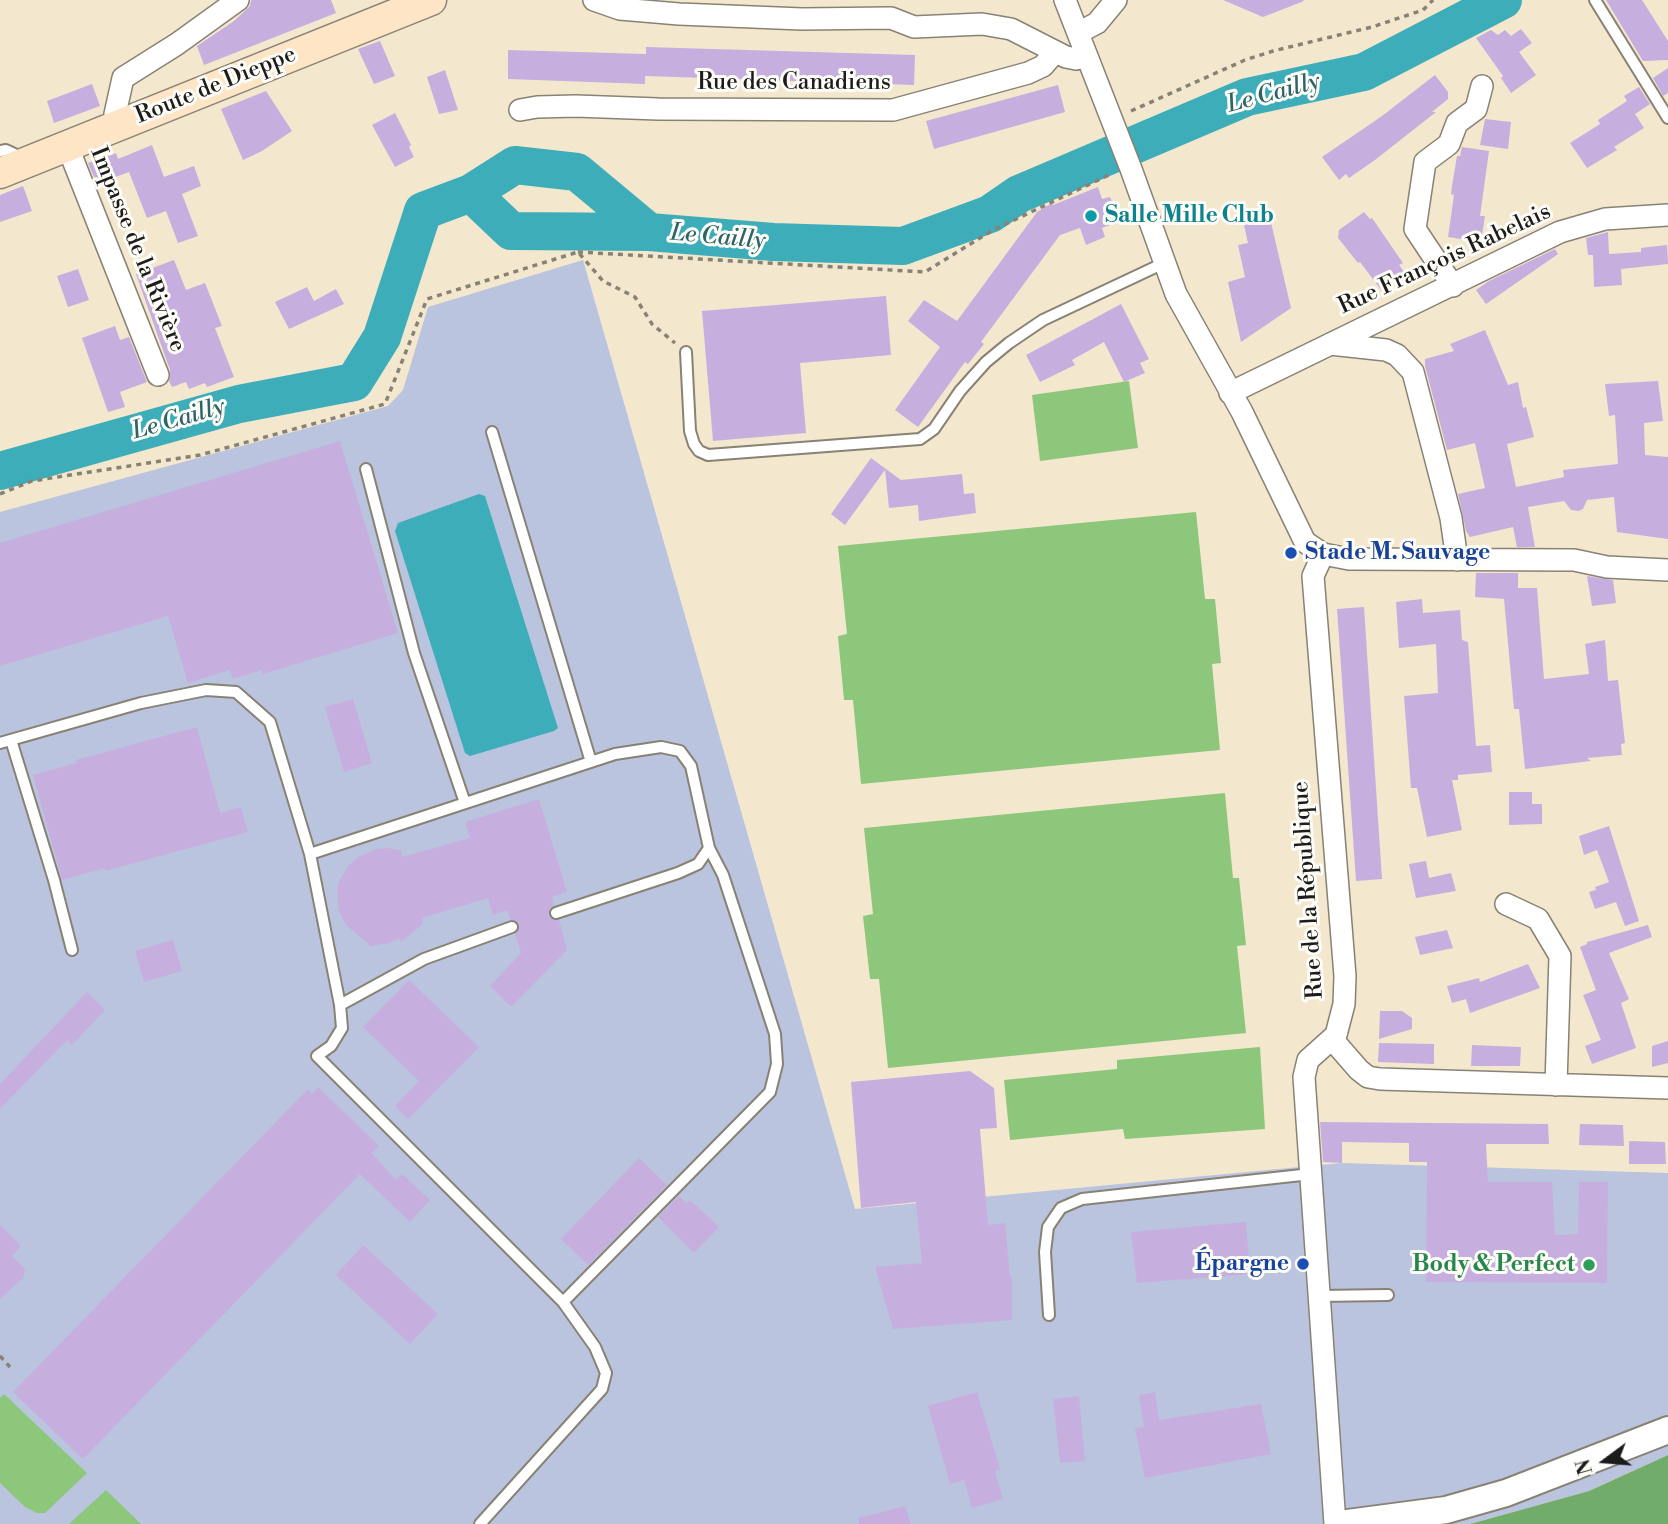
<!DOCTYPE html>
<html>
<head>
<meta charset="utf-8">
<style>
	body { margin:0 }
	#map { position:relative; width:1668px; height:1524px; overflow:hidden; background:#f3e7ce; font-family:"Libre Bodoni",serif }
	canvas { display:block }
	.north { position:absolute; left:1570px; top:1426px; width:70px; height:70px; -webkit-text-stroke:5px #fdfcf7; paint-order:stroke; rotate:254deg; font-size:19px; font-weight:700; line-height:28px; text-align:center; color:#1c1c1c }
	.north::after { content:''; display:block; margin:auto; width:24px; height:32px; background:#1c1c1c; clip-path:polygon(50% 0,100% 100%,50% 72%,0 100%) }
</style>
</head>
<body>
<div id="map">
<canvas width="1668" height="1524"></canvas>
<div class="north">N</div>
</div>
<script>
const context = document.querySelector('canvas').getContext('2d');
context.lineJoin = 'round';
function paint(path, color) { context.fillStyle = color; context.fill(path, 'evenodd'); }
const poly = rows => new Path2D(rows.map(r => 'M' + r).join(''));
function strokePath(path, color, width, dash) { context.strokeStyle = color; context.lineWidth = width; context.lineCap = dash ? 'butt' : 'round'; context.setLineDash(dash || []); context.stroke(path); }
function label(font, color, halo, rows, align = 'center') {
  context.font = font + ' "Libre Bodoni",serif'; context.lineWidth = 6; context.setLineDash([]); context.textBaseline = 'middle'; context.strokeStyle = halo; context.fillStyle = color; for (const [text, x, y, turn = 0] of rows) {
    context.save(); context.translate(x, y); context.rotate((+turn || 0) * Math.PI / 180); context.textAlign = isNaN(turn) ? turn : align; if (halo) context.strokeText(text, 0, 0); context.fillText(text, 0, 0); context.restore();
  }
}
const industrial = poly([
	[583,260,855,1209,1342,1163,1668,1173,1668,1455,1589,1491,1470,1524,0,1524,0,512,388,406,403,390,428,307]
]);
const green = poly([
	[1129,381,1138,448,1040,461,1032,395],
	[1196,512,1205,599,1215,599,1221,663,1212,664,1220,750,861,784,853,700,844,700,838,636,847,634,838,546],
	[1225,793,1233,878,1239,878,1246,945,1237,946,1246,1033,888,1068,879,979,870,979,863,916,873,914,864,828],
	[1260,1047,1265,1129,1125,1139,1123,1129,1010,1140,1004,1080,1117,1069,1117,1060],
	[4,1394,87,1473,45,1513,37,1513,25,1507,0,1483,0,1398],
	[106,1490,141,1524,69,1524]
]);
const forest = poly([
	[1668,1455,1668,1524,1470,1524,1589,1491]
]);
const water = poly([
	[479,494,485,496,558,728,554,731,470,756,465,753,395,531,398,523]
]);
const river = poly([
	[471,193,511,231,649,232],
	[0,471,239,404,354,382,382,337,423,211,471,193,515,165,577,172,649,232,773,242,903,246,990,214,1019,194,1247,97,1364,72,1503,0]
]);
const building = poly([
	[251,0,331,0,336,13,204,65,197,46,234,21,250,6],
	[1223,0,1303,0,1304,1,1263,17],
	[1606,0,1642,0,1668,41,1668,60,1643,61],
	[1521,29,1532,43,1519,52,1536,75,1511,93,1501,78,1503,76,1476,38,1491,30,1498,35,1505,30,1511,36],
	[380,41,395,76,374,84,358,49],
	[646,47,915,55,914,85,645,76,645,84,508,79,508,50,646,54],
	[1668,68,1668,93,1663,96,1653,78],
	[445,70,458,110,439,114,427,77],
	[1435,75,1448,92,1448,99,1432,112,1436,112,1375,160,1349,178,1346,174,1339,180,1322,157,1382,116],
	[92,84,100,106,54,123,47,101],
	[1058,85,1065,112,934,149,926,121],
	[1639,87,1650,104,1635,114,1644,128,1614,147,1617,150,1587,168,1570,143,1600,124,1598,120,1627,101,1624,96],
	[266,91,292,131,262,151,243,160,221,109],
	[395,113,411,145,409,147,414,157,395,167,372,125],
	[1485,119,1511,122,1508,149,1480,145],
	[152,145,164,177,194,166,201,186,182,194,198,236,178,243,166,211,147,218,129,172,97,184,88,163,116,153,118,159],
	[1462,147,1489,151,1480,216,1485,216,1481,242,1448,237,1454,195,1451,194,1452,186,1457,156,1460,156],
	[23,186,32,211,0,222,0,195],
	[1098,187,1102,199,1110,197,1120,221,1102,228,1105,237,1086,245,1080,228,1060,235,981,342,984,344,968,364,965,362,918,427,895,410,940,347,908,321,924,300,957,321,1037,212,1052,203,1053,205],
	[1364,212,1370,219,1372,218,1403,263,1399,265,1405,273,1382,291,1360,262,1358,263,1338,238,1339,230],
	[1269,214,1291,308,1241,342,1228,282,1245,277,1238,245,1248,243,1243,220],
	[1608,232,1609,254,1641,252,1641,248,1667,245,1668,264,1621,269,1622,285,1594,287,1593,255,1588,255,1586,238],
	[1555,249,1558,254,1486,304,1476,290,1489,281],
	[174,260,186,290,205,283,222,326,215,328,234,377,207,387,205,383,189,389,186,382,172,387,169,381,170,370,136,274],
	[78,269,89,300,68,307,57,276],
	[307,287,314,301,336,289,344,304,289,329,275,302],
	[886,296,891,355,800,363,806,433,713,441,702,311],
	[1121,304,1149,359,1140,363,1145,373,1124,382,1104,342,1072,360,1075,365,1040,382,1026,355],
	[115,326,120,340,129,337,147,382,120,392,125,407,108,412,82,338],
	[1485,330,1508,385,1518,382,1523,408,1526,407,1534,437,1507,444,1516,487,1564,477,1563,470,1618,464,1615,415,1609,416,1605,384,1658,381,1663,421,1644,423,1645,455,1668,457,1668,539,1617,532,1614,497,1587,500,1583,509,1579,511,1571,510,1564,501,1528,507,1535,547,1517,547,1513,527,1470,537,1466,531,1458,494,1485,488,1475,443,1447,450,1425,366,1425,359,1454,351,1450,344],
	[340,441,398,633,263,674,262,670,233,679,230,670,188,683,168,616,0,666,0,543],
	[871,458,901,480,962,474,964,494,974,493,976,513,919,521,918,505,889,508,885,470,845,525,831,514],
	[1476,573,1518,573,1518,588,1537,588,1544,679,1589,674,1585,644,1605,640,1608,681,1618,680,1625,743,1621,744,1622,755,1587,758,1591,761,1525,769,1519,709,1514,709,1504,599,1475,597],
	[1587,576,1613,580,1616,603,1592,606],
	[1422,599,1423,613,1460,610,1462,640,1468,642,1476,746,1490,745,1492,772,1458,775,1458,780,1452,780,1462,830,1427,837,1417,788,1411,788,1404,696,1438,693,1436,644,1399,648,1396,602],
	[1364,607,1382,879,1356,881,1337,609],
	[353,699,372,763,344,772,325,707],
	[197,727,220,813,241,807,248,832,105,871,105,868,62,880,33,775,76,763,76,760],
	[1509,792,1532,792,1532,804,1542,804,1542,824,1509,825],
	[539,799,567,892,552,897,554,905,550,908,548,915,551,919,559,920,567,950,511,1007,490,986,521,953,515,934,518,931,520,925,516,921,510,919,507,910,493,915,488,898,422,918,423,924,401,942,399,938,389,943,371,946,347,926,339,912,337,896,338,884,348,866,358,857,376,849,387,848,401,850,402,857,470,838,465,822],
	[1609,826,1639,921,1625,926,1616,902,1595,909,1589,892,1596,890,1595,887,1609,882,1597,850,1584,855,1579,836],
	[1426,861,1429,878,1451,873,1456,891,1416,898,1409,864],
	[1648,925,1652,937,1609,953,1629,999,1621,1003,1636,1048,1592,1064,1585,1046,1601,1040,1583,995,1596,990,1580,947,1587,944,1587,942],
	[1447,930,1453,948,1420,955,1415,937],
	[173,940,182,971,144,982,135,951],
	[1528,964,1540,988,1470,1013,1466,999,1452,1003,1447,986,1479,978,1480,982],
	[409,980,479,1047,408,1119,395,1106,419,1081,363,1027],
	[87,992,105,1010,72,1045,67,1040,0,1109,0,1084],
	[1380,1011,1402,1011,1412,1018,1412,1029,1379,1039],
	[1668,1041,1668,1063,1652,1067,1652,1046],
	[1379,1043,1434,1044,1434,1064,1378,1062],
	[1472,1045,1521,1047,1520,1066,1471,1066],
	[970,1071,994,1088,997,1128,980,1129,988,1225,1005,1223,1010,1277,1012,1277,1012,1320,893,1329,875,1267,922,1263,916,1202,861,1208,851,1082],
	[318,1087,379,1146,372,1153,396,1180,402,1174,430,1200,410,1222,360,1174,83,1459,13,1392,308,1089,312,1094],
	[1320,1122,1548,1124,1549,1144,1486,1144,1488,1182,1552,1182,1555,1235,1578,1234,1579,1182,1608,1182,1607,1283,1426,1282,1427,1162,1409,1162,1409,1143,1342,1142,1342,1163,1323,1162],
	[1580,1124,1623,1125,1624,1146,1579,1145],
	[1629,1141,1665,1142,1666,1164,1629,1164],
	[639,1158,667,1185,588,1265,561,1239],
	[679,1196,686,1203,690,1200,719,1227,694,1253,658,1217],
	[1246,1222,1250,1274,1137,1283,1131,1232],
	[0,1225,21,1246,12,1256,25,1269,23,1278,0,1299],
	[363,1245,438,1314,410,1344,336,1275],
	[977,1392,1000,1469,995,1471,1003,1499,972,1508,964,1480,950,1484,928,1406],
	[1155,1392,1159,1420,1261,1404,1271,1454,1145,1478,1135,1428,1144,1427,1139,1395],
	[1079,1396,1085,1461,1060,1463,1053,1399],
	[905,1506,911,1524,859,1524,858,1518]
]);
const path = poly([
	[1131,111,1245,60,1273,51,1372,27,1423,10,1433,0],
	[578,252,925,272,993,230,1111,174],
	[0,494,32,481,200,455,385,404,427,299,578,252,603,281,635,297,652,324,675,343],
	[0,1356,10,1367]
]);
const service = poly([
	[1595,0,1668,118],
	[0,151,6,150,23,158],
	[686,352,690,431,694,444,699,451,708,455,920,439,934,429,960,391,986,362,1009,343,1043,320,1164,263],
	[492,432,591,762],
	[366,469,414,653,465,803],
	[11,740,54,880,72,950],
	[0,743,141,703,206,690,236,692,270,722,310,854,340,1005,342,1028,331,1046,317,1056,563,1302,595,1347,606,1373,602,1389,480,1524],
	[310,854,615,754,661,747,680,751,691,766,709,848,698,864,678,873,556,913],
	[340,1005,424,959,512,927],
	[1319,1296,1388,1295],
	[563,1302,770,1092,777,1064,775,1034,723,875,709,848],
	[1049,1315,1045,1252,1048,1227,1061,1208,1082,1199,1311,1174]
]);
const minor = poly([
	[594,0,620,9,679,14,802,19,891,18,914,27,982,24,1011,29,1066,57,1076,59,1086,55],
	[1065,0,1131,169,1176,294,1242,412,1305,542,1323,554,1349,559,1574,560,1607,567,1668,570],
	[1078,33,1097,23,1116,0],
	[520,110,537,107,576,106,658,109,893,110,1028,73,1043,66,1055,52],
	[118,126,115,114,123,78,177,44,238,0],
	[67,145,158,375],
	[1453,286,1415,229,1425,162,1449,144,1457,123,1476,109,1482,86],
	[1330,344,1386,350,1397,355,1413,372,1451,518,1457,560],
	[1230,393,1560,232,1605,219,1668,215],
	[1323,554,1313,576,1345,976,1344,1004,1336,1035,1308,1060,1304,1077,1335,1524],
	[1506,904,1538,919,1560,956,1556,1085],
	[1332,1039,1359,1070,1368,1077,1380,1079,1668,1088]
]);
const tertiary = poly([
	[1340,1524,1446,1510,1506,1493,1668,1430]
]);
const secondary = poly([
	[0,173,431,0]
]);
const markers = [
	[1091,216,7,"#0f9aa8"],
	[1291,553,7,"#1a4fb4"],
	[1303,1264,7,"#1a4fb4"],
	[1589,1265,7,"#2e9e5b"]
];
const streetNames = [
	["Rue des Canadiens",794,83],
	["Route de Dieppe",216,86,-22],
	["Impasse de la Rivière",137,250,68],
	["Rue François Rabelais",1445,260,-25],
	["Rue de la République",1309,890,-94]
];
const cultureNames = [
	["Salle Mille Club",1105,216]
];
const transitNames = [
	["Stade M. Sauvage",1305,553],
	["Épargne",1289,1264,"right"]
];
const leisureNames = [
	["Body & Perfect",1575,1265]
];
const waterNames = [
	["Le Cailly",1274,94,-15],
	["Le Cailly",718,238,5],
	["Le Cailly",179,420,-16]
];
paint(industrial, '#bac4de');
paint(green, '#8dc77b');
paint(forest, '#72ac6b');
paint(water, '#3dadb9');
strokePath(river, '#3dadb9', 38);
paint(building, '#c6afdf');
strokePath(service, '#888275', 14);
strokePath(minor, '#888275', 24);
strokePath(tertiary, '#888275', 30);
strokePath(secondary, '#888275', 33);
strokePath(path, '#888275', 3.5, [5, 5]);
strokePath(service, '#fff', 10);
strokePath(minor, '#fff', 21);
strokePath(tertiary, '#fff', 26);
strokePath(secondary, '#fde5c5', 30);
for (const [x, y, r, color] of markers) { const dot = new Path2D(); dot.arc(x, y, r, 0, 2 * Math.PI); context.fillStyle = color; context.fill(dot); strokePath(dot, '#fdfcf7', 2.5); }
label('23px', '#1c1c1c', '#fdfcf7', streetNames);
label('bold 23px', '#0d838f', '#fdfcf7', cultureNames, 'left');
label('bold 23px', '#164399', '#fdfcf7', transitNames, 'left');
label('bold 23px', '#27864d', '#fdfcf7', leisureNames, 'right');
label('italic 24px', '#2c646a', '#fdfcf7', waterNames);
</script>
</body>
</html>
